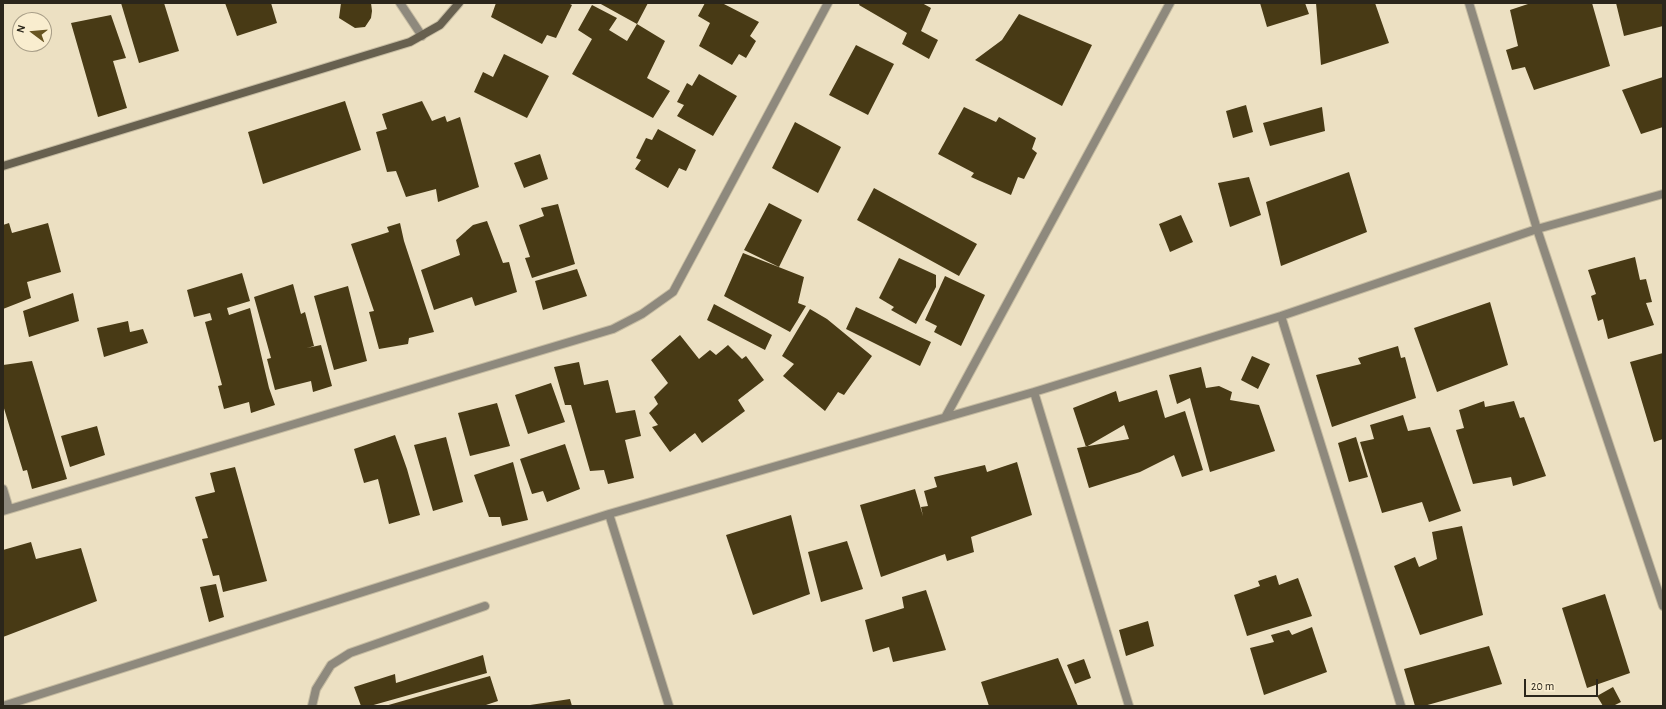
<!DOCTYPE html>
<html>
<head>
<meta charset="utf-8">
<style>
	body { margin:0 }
	#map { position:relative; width:1666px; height:709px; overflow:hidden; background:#ece0c2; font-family:"Alegreya Sans",sans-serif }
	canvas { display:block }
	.frame { position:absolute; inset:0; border:4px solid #2b261b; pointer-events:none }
	.north { position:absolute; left:12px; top:12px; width:40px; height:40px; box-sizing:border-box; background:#f9edcf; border:1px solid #a79d87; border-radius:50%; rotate:286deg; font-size:11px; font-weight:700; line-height:16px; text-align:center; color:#2b261b }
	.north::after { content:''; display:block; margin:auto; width:14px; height:18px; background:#675422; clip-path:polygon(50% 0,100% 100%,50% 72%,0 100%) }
	.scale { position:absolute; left:1524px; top:679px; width:74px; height:18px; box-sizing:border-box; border:2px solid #2b261b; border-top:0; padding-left:5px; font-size:12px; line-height:14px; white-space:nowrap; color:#2b261b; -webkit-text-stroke:3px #f9edcf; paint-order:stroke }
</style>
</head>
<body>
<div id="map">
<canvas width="1666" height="709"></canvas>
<div class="frame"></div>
<div class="north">N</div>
<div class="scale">20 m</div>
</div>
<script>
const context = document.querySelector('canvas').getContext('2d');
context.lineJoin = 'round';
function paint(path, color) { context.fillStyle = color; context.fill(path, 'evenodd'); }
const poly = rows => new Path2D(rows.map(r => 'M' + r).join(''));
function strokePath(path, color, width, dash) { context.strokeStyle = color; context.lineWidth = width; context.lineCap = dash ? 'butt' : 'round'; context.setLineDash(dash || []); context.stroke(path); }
const building = poly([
	[121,3,164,3,179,51,139,63],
	[225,3,271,3,277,23,237,36],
	[341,3,371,3,372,11,371,18,365,27,355,28,339,18],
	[496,3,568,3,572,5,556,38,547,35,542,44,491,17],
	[599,3,648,3,637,24],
	[705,3,722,3,759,22,750,36,756,41,746,58,739,54,732,65,699,46,710,23,698,16],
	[860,3,922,3,931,8,921,31,938,40,929,59,902,44,907,33,859,5],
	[1260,3,1305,3,1309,14,1267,27],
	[1316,3,1375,3,1389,43,1321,65],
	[1531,3,1592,3,1610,66,1534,90,1525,67,1512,70,1506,50,1518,46,1510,10],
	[1616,3,1663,3,1663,26,1624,36],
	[592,5,617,18,609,30,627,41,637,24,665,41,647,78,670,91,653,118,572,74,592,39,578,30],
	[1019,14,1092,45,1062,106,975,60,1002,40],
	[111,15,126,58,113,61,127,108,98,117,71,23],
	[856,45,894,64,868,115,829,95],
	[504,54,549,76,527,118,474,92,483,72,493,77],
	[699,74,737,96,713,136,677,116,684,105,677,102,687,83,692,86],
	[1663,77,1663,127,1641,134,1622,90],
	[345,101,361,150,263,184,248,132],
	[422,101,432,121,445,116,447,122,460,117,479,187,438,202,436,189,406,197,396,171,387,172,376,132,387,129,382,114],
	[1246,105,1253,132,1233,138,1226,111],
	[964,107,996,122,999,117,1036,138,1032,149,1037,153,1024,179,1018,177,1011,195,971,177,974,173,938,154],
	[1322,107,1325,131,1270,146,1263,123],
	[795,122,841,147,818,193,772,168],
	[658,129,696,150,686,171,679,168,668,188,635,169,641,160,636,158,646,138,652,140],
	[540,154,548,179,524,188,514,163],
	[1349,172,1367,232,1281,266,1266,202],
	[1249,177,1261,215,1230,227,1218,183],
	[874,188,977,244,959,276,857,220],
	[769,203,802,220,779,267,744,250],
	[558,204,575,264,532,278,525,258,530,257,519,225,544,216,541,208],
	[1181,215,1193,242,1170,252,1159,224],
	[487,221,503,263,509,262,517,292,475,306,472,297,434,310,421,270,460,255,456,240,473,225],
	[9,223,12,233,48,223,61,272,27,282,31,298,3,309,3,225],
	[400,223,404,241,434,332,409,338,408,344,379,349,369,312,374,311,351,244,389,232,387,227],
	[743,253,804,277,798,303,806,306,790,332,724,296],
	[1635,257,1640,280,1646,279,1652,302,1646,303,1654,325,1608,339,1603,319,1598,321,1591,296,1596,294,1588,270],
	[899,258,936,275,936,287,916,324,891,310,894,307,879,298],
	[577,269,587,296,543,310,535,281],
	[242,273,250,301,227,308,229,315,250,308,269,388,275,405,251,413,249,402,224,409,218,386,222,385,205,322,212,320,210,313,194,317,187,290],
	[945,276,985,295,961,346,934,332,937,326,925,320],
	[293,284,301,314,305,312,314,346,307,348,321,345,332,386,313,392,311,381,275,390,267,359,271,358,254,297],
	[348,286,367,361,334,370,314,296],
	[73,293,79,321,29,337,23,311],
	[1490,302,1508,365,1437,392,1414,328],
	[714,304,772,335,765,350,707,320],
	[856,307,931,342,920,366,846,329],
	[810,309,827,319,872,356,844,395,838,392,825,411,783,376,794,364,782,356],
	[128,321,130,332,143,329,148,343,104,357,97,328],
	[680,335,699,359,710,350,716,355,728,345,742,359,746,356,764,380,738,400,745,411,702,443,695,433,670,452,652,427,658,425,649,413,658,404,654,397,668,383,651,360],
	[1398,346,1401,358,1405,357,1416,398,1332,427,1316,375,1361,364,1358,358],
	[1663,353,1663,439,1654,442,1630,362],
	[1252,356,1270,364,1258,389,1241,380],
	[32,361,67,479,32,489,27,470,23,471,3,405,3,365],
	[579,362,584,385,608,380,616,413,635,410,641,436,625,440,634,478,608,484,604,470,590,471,571,405,565,405,554,367],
	[1201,367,1206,388,1219,386,1232,392,1230,400,1259,405,1275,451,1210,472,1190,398,1177,404,1169,375],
	[551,383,565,422,528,434,515,395],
	[1157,390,1165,418,1185,411,1203,470,1182,477,1174,455,1140,472,1089,488,1077,448,1129,439,1124,425,1086,447,1073,408,1116,391,1119,402],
	[1484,401,1485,407,1514,401,1520,418,1524,417,1546,476,1513,486,1511,477,1473,484,1456,430,1464,428,1459,410],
	[497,403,510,446,470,456,458,413],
	[1403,415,1408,431,1430,427,1461,511,1429,522,1422,502,1382,513,1360,442,1374,439,1370,425],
	[97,426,105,455,70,467,61,436],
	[395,435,407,469,420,515,389,524,378,479,364,483,354,449],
	[446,437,463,502,433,511,414,445],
	[1356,437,1368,477,1349,482,1338,443],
	[565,444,580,489,547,502,543,491,532,494,520,459],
	[513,462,528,520,502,526,500,517,489,517,474,475],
	[1017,462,1032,515,971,537,974,552,947,561,945,554,881,577,860,505,915,489,923,516,921,507,928,506,924,491,937,487,934,477,985,465,987,472],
	[235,467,267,581,223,592,219,575,213,576,202,539,208,538,195,497,215,492,210,473],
	[791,515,810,594,753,615,726,535],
	[1462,526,1483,615,1420,635,1394,566,1415,557,1419,567,1437,559,1432,532],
	[847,541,863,589,821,602,808,552],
	[31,542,36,559,81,548,97,601,3,637,3,550],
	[1276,575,1279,585,1298,578,1312,616,1247,636,1234,595,1260,586,1258,581],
	[216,584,224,617,209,622,200,587],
	[926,590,946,650,893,662,889,647,873,652,865,620,904,608,902,597],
	[1605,594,1630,673,1587,688,1562,608],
	[1148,621,1154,646,1126,656,1119,630],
	[1312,627,1327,672,1264,695,1250,648,1274,642,1271,635,1289,630,1292,635],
	[1489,646,1502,684,1424,706,1415,706,1404,669],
	[483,655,487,673,370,706,361,706,354,687,395,674,396,683],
	[1058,658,1078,706,989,706,981,682],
	[1084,659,1091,678,1075,684,1067,665],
	[490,676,498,701,483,706,385,706],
	[1613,687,1621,702,1613,706,1603,706,1597,696],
	[570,699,572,706,530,706,530,705]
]);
const lane = poly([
	[312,706,316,689,331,665,350,653,485,606]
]);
const street = poly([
	[400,3,422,36],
	[1469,3,1537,229,1663,606],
	[1281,316,1354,551,1401,706],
	[1034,392,1129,706],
	[946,416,1170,3],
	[3,489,9,509],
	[3,511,613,329,642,314,673,292,828,3],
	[609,514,669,706],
	[3,706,609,514,1034,392,1281,316,1537,229,1663,194]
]);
const secondary = poly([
	[3,166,410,42,440,25,459,3]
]);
paint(building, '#483a15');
strokePath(lane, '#c5bba1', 10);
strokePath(street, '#c5bba1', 10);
strokePath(secondary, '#c5bba1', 10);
strokePath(lane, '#8e897d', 8);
strokePath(street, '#8e897d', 8);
strokePath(secondary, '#67604f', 8);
</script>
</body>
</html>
